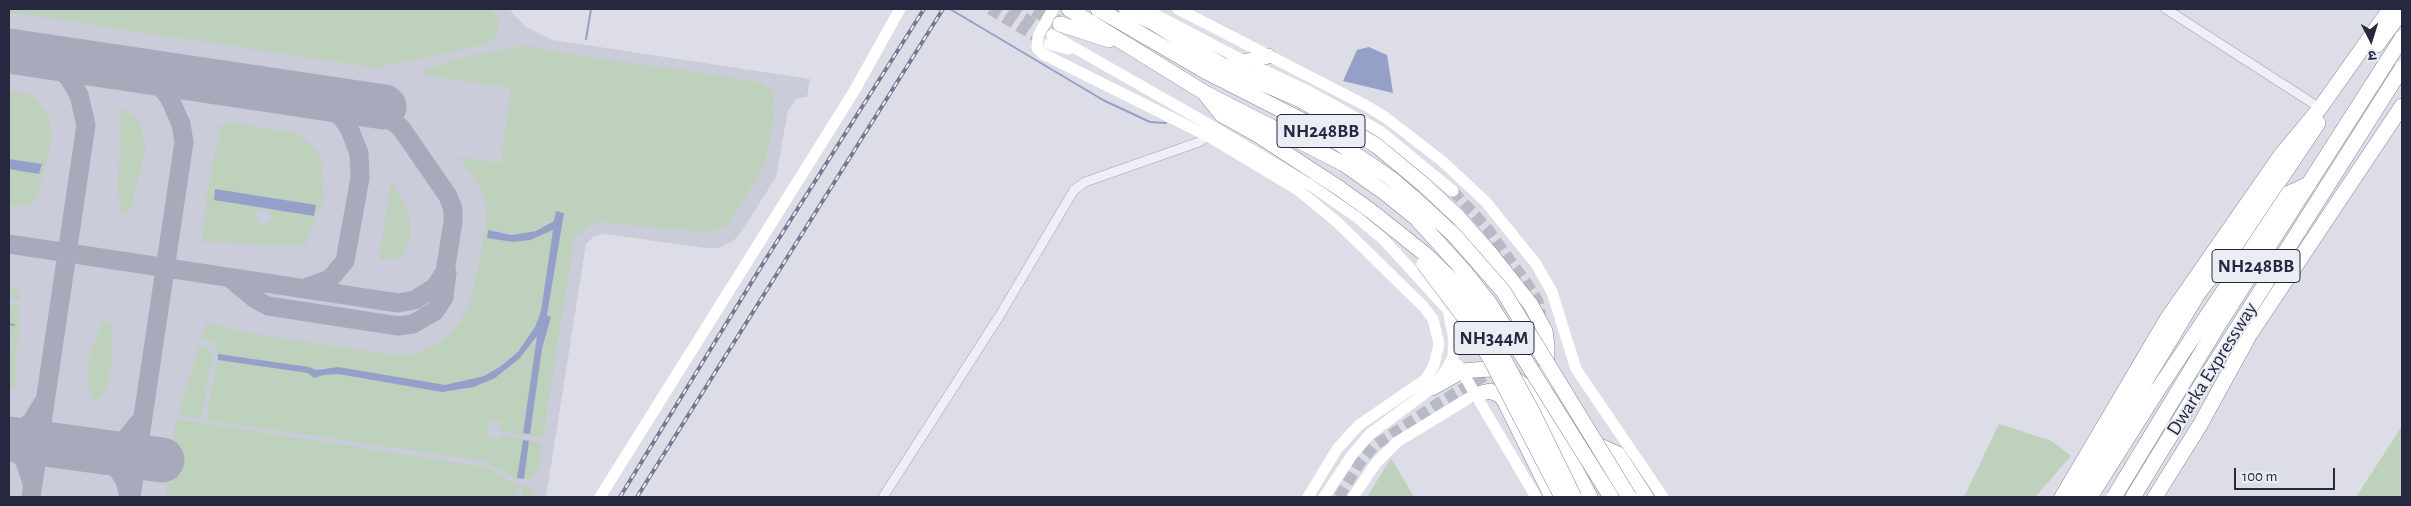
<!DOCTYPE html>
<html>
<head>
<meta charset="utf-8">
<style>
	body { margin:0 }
	#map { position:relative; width:2411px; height:506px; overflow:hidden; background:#dcdde7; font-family:"Alegreya Sans","Noto Sans Devanagari",sans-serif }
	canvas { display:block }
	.frame { position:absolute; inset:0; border:10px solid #25283e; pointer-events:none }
	.north { position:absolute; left:2346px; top:15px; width:50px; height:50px; -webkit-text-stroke:4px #ebedf5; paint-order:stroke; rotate:175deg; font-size:14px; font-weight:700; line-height:20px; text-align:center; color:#25283e }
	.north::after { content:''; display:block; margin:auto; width:18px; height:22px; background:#25283e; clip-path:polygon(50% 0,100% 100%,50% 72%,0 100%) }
	.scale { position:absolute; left:2234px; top:468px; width:101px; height:22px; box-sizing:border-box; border:2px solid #25283e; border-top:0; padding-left:6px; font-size:15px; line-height:18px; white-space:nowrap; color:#25283e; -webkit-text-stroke:4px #ebedf5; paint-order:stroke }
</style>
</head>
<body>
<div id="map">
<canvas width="2411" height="506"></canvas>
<div class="frame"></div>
<div class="north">उ</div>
<div class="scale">100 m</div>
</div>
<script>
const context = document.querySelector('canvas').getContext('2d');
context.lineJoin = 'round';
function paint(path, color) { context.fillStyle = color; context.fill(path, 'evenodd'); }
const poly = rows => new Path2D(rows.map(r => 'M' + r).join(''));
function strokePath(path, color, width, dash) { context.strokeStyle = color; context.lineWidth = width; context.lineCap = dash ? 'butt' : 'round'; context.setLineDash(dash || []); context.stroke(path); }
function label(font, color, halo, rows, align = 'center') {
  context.font = font + ' "Alegreya Sans",sans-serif'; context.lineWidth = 4; context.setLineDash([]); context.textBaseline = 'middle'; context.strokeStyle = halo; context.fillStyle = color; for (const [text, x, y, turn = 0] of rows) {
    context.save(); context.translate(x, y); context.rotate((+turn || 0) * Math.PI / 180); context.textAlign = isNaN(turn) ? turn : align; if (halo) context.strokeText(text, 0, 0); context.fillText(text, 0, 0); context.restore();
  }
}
const built = poly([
	[9,9,509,9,526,27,553,40,810,79,807,97,797,98,788,110,776,177,739,235,733,241,718,248,705,248,605,234,594,236,586,244,546,497,9,497]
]);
const green = poly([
	[9,9,491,9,498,21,498,29,496,36,489,43,397,64,384,64,383,69,9,12],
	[527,45,550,51,760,82,773,92,775,108,765,164,728,225,710,233,600,222,590,225,577,235,573,244,544,434,539,437,500,431,501,422,489,421,487,437,499,439,500,435,541,442,542,445,538,472,529,479,516,479,484,461,206,420,218,354,215,343,201,337,208,322,254,334,389,354,413,354,435,346,458,325,469,306,474,288,487,219,486,205,476,179,459,157,501,163,511,88,422,75,426,69,463,57],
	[554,221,549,307,547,316,551,317,523,433,538,334,528,350,505,371,485,383,463,390,442,392,338,374,324,375,314,378,308,373,320,368,338,367,445,385,475,379,491,372,518,352,535,327,541,311,553,229,538,237,513,242,487,238,488,230,520,234,536,231],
	[529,441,524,478,517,478],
	[9,90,35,96,49,117,51,130,51,144,36,200,24,206,9,205,9,169,39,174,42,165,9,159],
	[121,107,136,117,140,123,146,148,130,210,125,216,120,210,118,186],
	[227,122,290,132,302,136,316,150,321,161,324,194,322,210,317,211,305,246,202,242,208,186,220,127],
	[216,189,316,205,314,216,214,200],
	[262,209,267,209,272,216,271,221,264,225,259,224,256,219,257,211],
	[391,179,408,210,411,233,404,253,398,258,379,260],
	[9,286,17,291,20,300,9,299],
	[9,304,19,306,19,336,17,343,9,342],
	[102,321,113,324,113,364,106,388,95,403,88,385,88,361],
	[200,344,209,347,212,359,201,419,178,415],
	[9,345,16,346,17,350,15,386,9,393],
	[176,419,486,467,516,485,530,488,534,497,521,497,522,488,516,488,515,497,165,497],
	[1999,424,2052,441,2071,456,2035,497,1964,497],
	[2402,426,2402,497,2356,497],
	[1391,458,1414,497,1367,497]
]);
const water = poly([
	[1369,47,1387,55,1393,93,1343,81,1357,50],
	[9,159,42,164,39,174,9,169],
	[215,189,316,205,314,216,214,200],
	[556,211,564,213,547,315,551,317,542,349,530,434,523,433,537,336,520,358,495,378,474,387,442,392,338,374,324,375,314,378,308,373,218,360,218,354,309,367,316,370,338,367,445,385,484,376,501,366,518,352,535,327,541,311,553,230,530,240,513,242,487,238,488,230,512,235,536,231,554,221],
	[523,440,529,441,524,479,517,478]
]);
const stream = poly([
	[950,9,1103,100,1150,122,1166,123],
	[586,39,591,9],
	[9,324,14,325]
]);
const taxiway = poly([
	[9,244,398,303,415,300,435,287,445,272,453,222,453,209,448,196,401,128,387,117,368,105],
	[231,279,255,299,268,306,398,326,413,324,435,311,444,297,447,272],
	[305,288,330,279,345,261,360,178,359,153,349,128,341,117,315,97],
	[9,433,24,427,32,421,43,403],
	[9,444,24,459,32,483],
	[84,450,104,449,123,442,141,420],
	[89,452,102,456,116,466,125,481,129,496],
	[31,497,86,125,79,95,69,78,55,65,36,56],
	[131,497,184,142,181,124,169,97,156,82,132,69]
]);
const runway = poly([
	[9,51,384,107],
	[9,439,162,460]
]);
const secondaryTunnel = poly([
	[990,9,1045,42],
	[1010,9,1050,34],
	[1453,191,1487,228,1528,285,1538,301,1541,317],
	[1339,497,1359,464,1374,446,1440,402,1519,356,1535,334]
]);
const highwayTunnel = poly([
	[1035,9,1060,24]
]);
const street = poly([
	[2166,9,2320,108],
	[883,497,1000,315,1074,190,1085,182,1199,142,1208,136]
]);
const secondary = poly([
	[1053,9,1038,36,1037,48,1043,54,1208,136,1298,190,1337,222,1423,306,1433,319,1439,344,1434,365,1426,379,1359,425,1337,449,1308,497],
	[1145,9,1246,62,1308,91,1380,131,1453,191],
	[1178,9,1365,105,1385,117,1442,161,1486,202,1536,264,1552,292,1576,369,1663,497],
	[1052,35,1210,125,1312,186,1358,218,1384,240,1448,310,1454,340,1453,357,1446,370,1432,388,1370,434,1352,455,1324,497],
	[1049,44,1068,49],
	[1458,365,1536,497],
	[600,497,853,93,900,9],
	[1353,497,1376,463,1397,442,1474,395]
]);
const highway = poly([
	[1069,9,1205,93,1344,164,1385,193,1416,218],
	[1098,9,1205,71,1317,128,1393,180,1426,209],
	[1126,9,1154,23,1225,67,1301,100,1377,146,1424,185,1458,217,1489,252,1531,305,1545,331,1547,346,1546,398,1548,417,1590,497],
	[1060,24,1109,40],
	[2377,45,2402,11],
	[1223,67,1268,56],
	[1206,95,1222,115,1258,135,1339,188,1371,211],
	[1432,388,1462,371,1488,369,1498,370,1512,376,1528,389,1547,415],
	[1474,395,1490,391,1500,395,1505,402,1552,497],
	[1598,445,1618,454,1646,497],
	[2062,497,2167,319,2281,155,2320,108,2390,9],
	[2076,497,2199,292,2235,247,2318,123],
	[2090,497,2159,388],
	[2133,497,2203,382],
	[2155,497,2200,425,2250,334,2402,106]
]);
const rail = poly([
	[620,497,764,262,924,9],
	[637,497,943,9]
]);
const highwayBridge = poly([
	[1426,209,1455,236,1503,291,1629,497],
	[1371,211,1425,254,1456,284,1480,315,1533,413,1574,497],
	[1416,218,1464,271,1490,304,1611,497],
	[1424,264,1467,321,1490,358,1562,497],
	[2203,382,2402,68],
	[2159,388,2289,193,2309,184],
	[2114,497,2217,327,2402,38]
]);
const shields = [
	[1321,131,88],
	[2256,266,88],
	[1494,338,80]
];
const shieldNames = [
	["NH248BB",1321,131],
	["NH248BB",2256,266],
	["NH344M",1494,338]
];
const streetNames = [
	["Dwarka Expressway",2212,369,-58]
];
paint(built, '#caccd9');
paint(green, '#bdd1bd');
paint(water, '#95a0c9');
strokePath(stream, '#95a0c9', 2);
strokePath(taxiway, '#a8aabc', 19);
strokePath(runway, '#a8aabc', 45);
strokePath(secondaryTunnel, '#b7b9c5', 11, [11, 5.5]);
strokePath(highwayTunnel, '#b7b9c5', 15, [15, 8]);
strokePath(street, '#a1a3b1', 10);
strokePath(highway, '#83869e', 16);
strokePath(street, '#efeff5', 9);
strokePath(secondary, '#fff', 11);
strokePath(highway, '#fff', 15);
strokePath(rail, '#757891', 4);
strokePath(rail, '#ebedf5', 2, [5.5]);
strokePath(highwayBridge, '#83869e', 16, []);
strokePath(highwayBridge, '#fff', 15);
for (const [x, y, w] of shields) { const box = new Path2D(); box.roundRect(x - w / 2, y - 16.5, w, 33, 4); context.fillStyle = '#ebedf5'; context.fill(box); strokePath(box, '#25283e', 1); }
label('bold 19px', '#25283e', null, shieldNames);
label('20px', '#25283e', '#ebedf5', streetNames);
</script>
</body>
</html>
